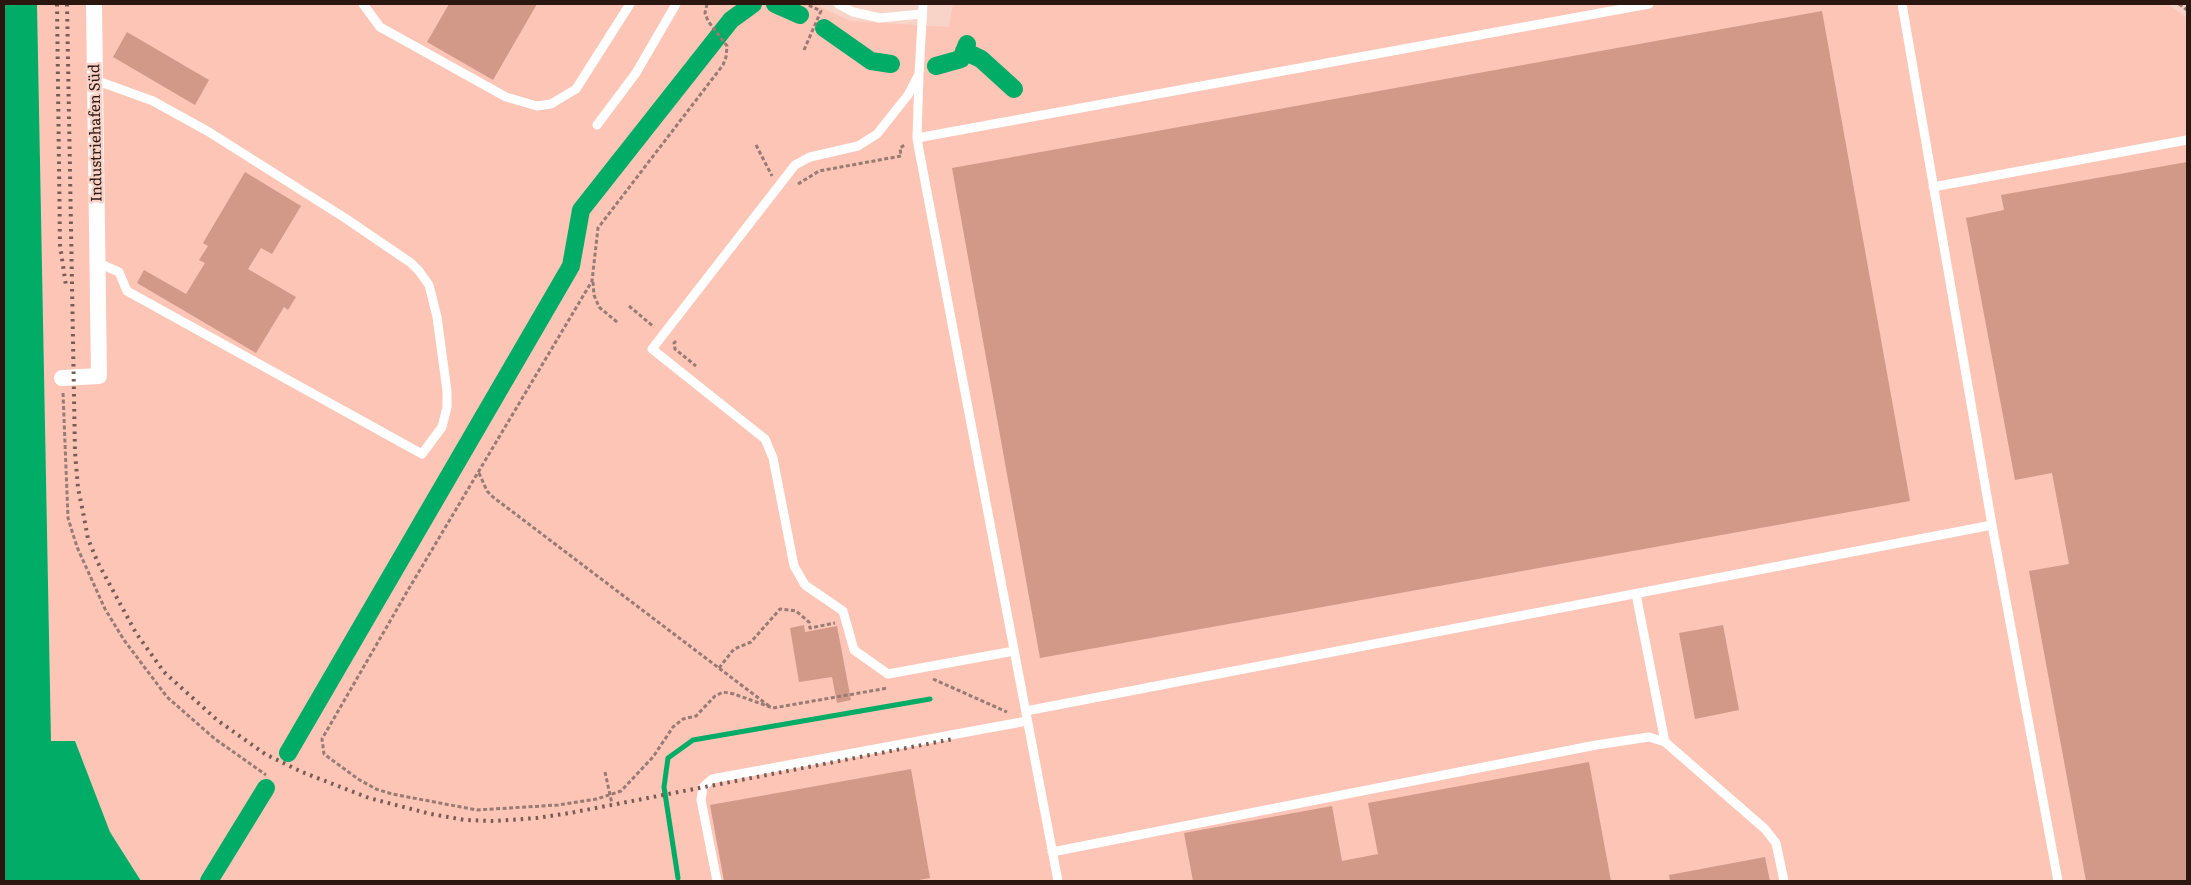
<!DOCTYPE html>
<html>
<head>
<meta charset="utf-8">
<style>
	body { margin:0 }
	#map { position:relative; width:2191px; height:885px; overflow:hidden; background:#f7d3c8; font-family:Literata,serif }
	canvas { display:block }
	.frame { position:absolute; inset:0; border:5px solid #2b1610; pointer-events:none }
</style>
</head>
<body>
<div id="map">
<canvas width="2191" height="885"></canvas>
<div class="frame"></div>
</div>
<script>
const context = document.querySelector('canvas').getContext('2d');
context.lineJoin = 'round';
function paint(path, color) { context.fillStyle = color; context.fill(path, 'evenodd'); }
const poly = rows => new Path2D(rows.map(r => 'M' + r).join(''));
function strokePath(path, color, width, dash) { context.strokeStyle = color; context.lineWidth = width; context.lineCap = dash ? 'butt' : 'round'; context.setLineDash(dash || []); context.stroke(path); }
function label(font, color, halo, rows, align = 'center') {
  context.font = font + ' Literata,serif'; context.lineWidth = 5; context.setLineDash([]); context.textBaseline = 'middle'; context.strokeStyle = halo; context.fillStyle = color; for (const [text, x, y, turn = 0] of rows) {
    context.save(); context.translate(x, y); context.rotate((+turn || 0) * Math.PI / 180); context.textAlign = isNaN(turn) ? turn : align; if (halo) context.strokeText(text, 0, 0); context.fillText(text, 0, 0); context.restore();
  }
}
const built = poly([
	[37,4,814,4,850,21,949,27,953,4,2168,4,2187,18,2187,881,141,881,110,832,75,742,51,741]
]);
const water = poly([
	[4,4,37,4,51,741,75,741,110,832,141,881,4,881]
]);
const stream = poly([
	[678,878,664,787,668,758,693,740,930,699]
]);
const canal = poly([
	[775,4,800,15],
	[824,28,871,61,891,64],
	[964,51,981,59,1014,89],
	[936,66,961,59,967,44],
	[288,753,571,266,581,210,731,20,753,4],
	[209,881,266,788]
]);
const building = poly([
	[449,4,537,4,493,80,427,42],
	[1822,11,1910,501,1040,658,952,168],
	[127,32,209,80,195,105,113,57],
	[2187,162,2187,881,2086,881,2029,571,2069,564,2052,473,2015,480,1966,218,2004,210,2001,195],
	[245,172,301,206,272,254,261,248,248,269,296,297,288,310,284,307,256,353,137,283,144,270,186,294,205,263,199,260,208,246,203,243],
	[804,625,805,632,837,626,851,700,837,703,832,677,799,682,790,628],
	[1723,625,1739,710,1695,719,1679,633],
	[1589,762,1611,881,1193,881,1184,833,1332,806,1342,861,1378,854,1368,803],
	[911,769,930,878,913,881,724,881,710,805],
	[1765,857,1770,881,1670,881,1669,875]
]);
const path = poly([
	[707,4,705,13,708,21,727,46,726,57,723,65,598,228,592,281,408,590,322,739,324,754,358,779,376,789,392,794,477,810,558,805,597,799,621,791,653,757,673,727,683,719,696,716,715,696,723,692,734,694,773,708,888,688],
	[2179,4,2187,10],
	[804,50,821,11,806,4],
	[756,145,772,176],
	[798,184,819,171,901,156,900,148,906,144],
	[593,282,594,295,599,307,617,322],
	[629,306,654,327],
	[676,341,674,343,675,349,696,366],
	[63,393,68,518,77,547,105,609,124,640,167,697,215,739,266,775],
	[479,473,487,491,493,497,769,706],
	[719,668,734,649,751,642,780,609,796,611,809,622,810,628,835,623],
	[933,679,1007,712],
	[605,772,612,804]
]);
const service = poly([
	[363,4,380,27,506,97,537,106,551,104,576,89,630,4],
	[838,4,853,12,880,18,921,14],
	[923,4,919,74,917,138,919,150,1058,881],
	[1902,4,1992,525,2058,881],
	[919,74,908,95,877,134,858,146,810,157,795,165,652,349,765,439,773,458,794,566,805,585,843,611,854,650,888,674,1014,651],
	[95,80,153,101,209,132,345,218,411,263,419,271,429,285,437,317,447,391,447,407,442,427,422,454,127,291,119,272,98,263],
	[597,125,636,73,676,4],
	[917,138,1649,4],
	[1933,187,2187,140],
	[1636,594,1665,742],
	[1026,711,1992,525],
	[1052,852,1596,745,1649,737,1665,742,1765,829,1776,843,1784,881],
	[717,881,701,800,703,787,712,779,1027,721]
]);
const minor = poly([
	[62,378,99,376,94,4]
]);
const rail = poly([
	[57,4,60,245,66,286],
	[67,4,75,452,78,488,83,512,88,539,98,563,136,633,164,672,217,720,265,754,302,772,369,798,431,814,465,820,494,821,537,818,570,813,953,739]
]);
const streetNames = [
	["Industriehafen Süd",96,133,-91]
];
paint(built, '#fcc5b6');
paint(water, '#01ac67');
strokePath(stream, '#01ac67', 5);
strokePath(canal, '#01ac67', 18);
paint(building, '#d29989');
strokePath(path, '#987b73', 3, [4, 2.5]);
strokePath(service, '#fff', 9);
strokePath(minor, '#fff', 16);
strokePath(rail, '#775c54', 4, [2.5, 5]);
label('15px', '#2b1610', '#f7d3c8', streetNames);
</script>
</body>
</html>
